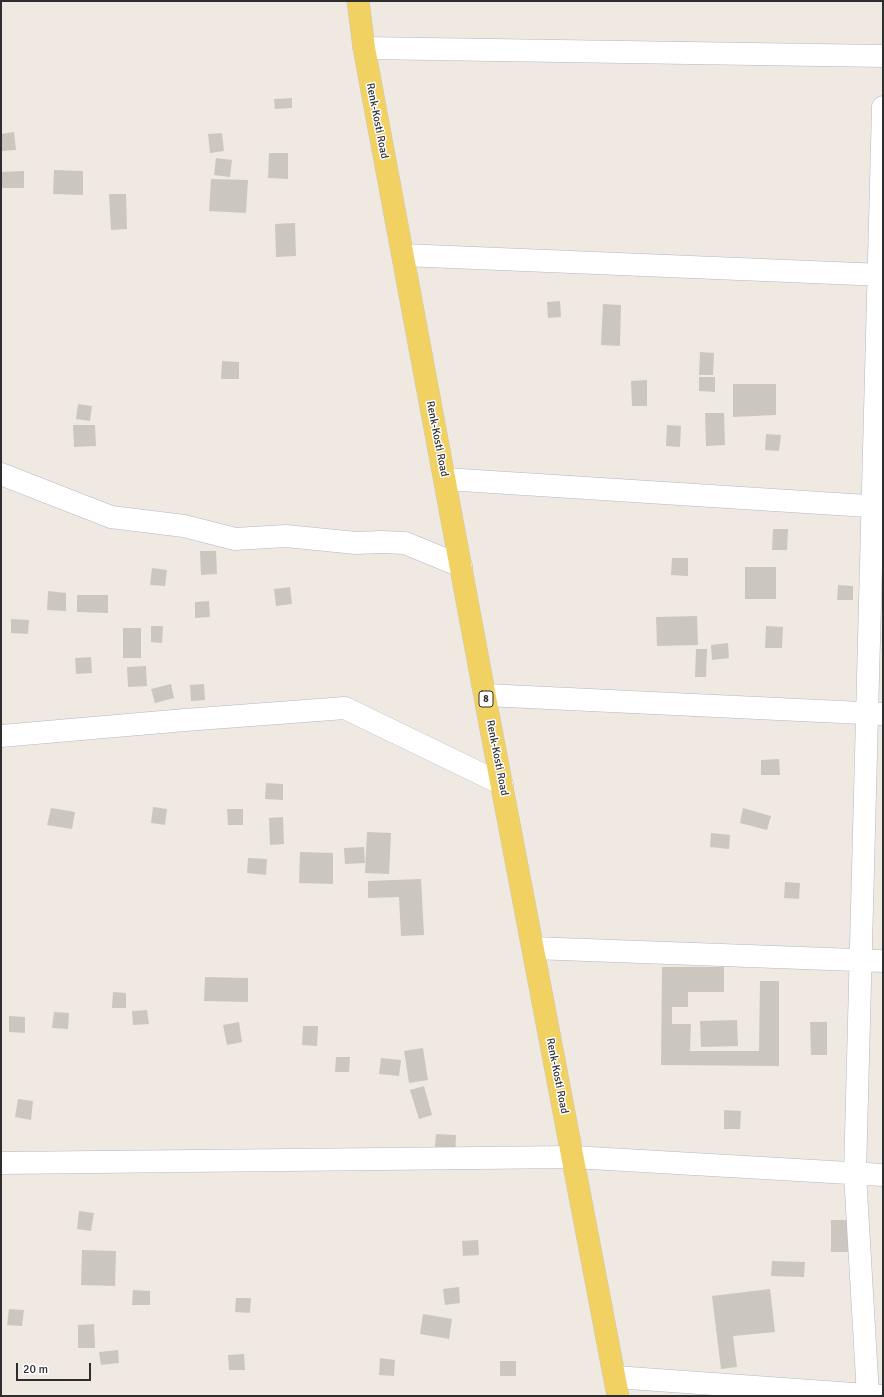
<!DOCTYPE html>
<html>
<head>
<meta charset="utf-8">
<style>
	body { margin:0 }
	#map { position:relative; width:884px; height:1397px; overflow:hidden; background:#efe9e1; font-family:Signika,sans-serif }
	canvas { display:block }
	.frame { position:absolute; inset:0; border:2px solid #2e2e2e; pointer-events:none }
	.scale { position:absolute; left:16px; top:1363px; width:75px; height:18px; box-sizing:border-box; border:2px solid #2e2e2e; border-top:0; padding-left:5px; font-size:12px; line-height:14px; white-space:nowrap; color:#2e2e2e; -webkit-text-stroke:3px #fff; paint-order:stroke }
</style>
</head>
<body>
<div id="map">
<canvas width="884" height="1397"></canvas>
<div class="frame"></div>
<div class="scale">20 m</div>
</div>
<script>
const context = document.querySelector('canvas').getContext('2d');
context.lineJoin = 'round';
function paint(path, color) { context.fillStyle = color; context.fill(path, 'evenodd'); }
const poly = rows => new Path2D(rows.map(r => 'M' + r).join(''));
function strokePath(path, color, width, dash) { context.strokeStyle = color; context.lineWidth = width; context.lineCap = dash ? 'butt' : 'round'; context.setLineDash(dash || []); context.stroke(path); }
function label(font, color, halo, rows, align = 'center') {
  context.font = font + ' Signika,sans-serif'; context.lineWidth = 3; context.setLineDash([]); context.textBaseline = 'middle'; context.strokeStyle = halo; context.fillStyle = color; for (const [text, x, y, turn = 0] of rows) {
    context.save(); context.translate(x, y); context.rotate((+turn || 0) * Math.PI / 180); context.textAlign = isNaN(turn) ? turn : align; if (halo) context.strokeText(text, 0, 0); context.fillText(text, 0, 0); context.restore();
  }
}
const building = poly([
	[292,98,292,108,275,109,274,99],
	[14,132,16,150,1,151,1,134],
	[222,133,224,151,210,153,208,134],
	[269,153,288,153,288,179,268,178],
	[216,158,232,160,230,177,214,175],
	[54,170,83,171,83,195,53,194],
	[24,171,24,188,1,188,1,172],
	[211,179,248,180,246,213,209,211],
	[109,194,126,194,127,229,111,230],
	[295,223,296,256,276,257,275,224],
	[560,301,561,317,548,318,547,302],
	[603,304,621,305,620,346,601,345],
	[700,352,714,353,713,375,699,375],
	[222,361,239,362,239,379,221,379],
	[699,377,715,377,715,392,699,391],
	[647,380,647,406,632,406,631,381],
	[733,384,776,384,776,415,733,417],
	[78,404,92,406,90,421,76,419],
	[705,413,724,413,725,445,706,446],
	[73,425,95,425,96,446,74,447],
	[667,425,681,426,680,447,666,446],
	[766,434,781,435,779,451,765,450],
	[773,529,788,529,787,550,772,550],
	[200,551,216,551,217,574,201,575],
	[672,558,688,558,688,576,671,575],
	[745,567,776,567,776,599,745,599],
	[152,568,167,570,165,586,150,585],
	[838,585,853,586,853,600,837,600],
	[290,587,292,604,276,606,274,589],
	[48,591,66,593,66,611,47,610],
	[77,595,108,595,108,613,77,612],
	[209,601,210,617,195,618,195,602],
	[697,616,698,645,657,646,656,617],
	[11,619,29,620,28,634,11,633],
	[151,626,163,626,162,643,151,642],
	[766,626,783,627,782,648,765,648],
	[123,628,141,628,141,658,123,658],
	[728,643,729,658,712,660,711,645],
	[696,649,707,649,706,677,695,677],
	[91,657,92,673,76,674,75,658],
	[146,666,147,686,128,687,127,667],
	[171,684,174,698,155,703,151,689],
	[204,684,205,700,191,701,190,685],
	[779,759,780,775,761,775,761,760],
	[266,783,283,784,283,800,265,799],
	[153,807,167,809,165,825,151,823],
	[51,808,75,812,72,829,47,825],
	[743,808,771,816,767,830,740,823],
	[227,809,243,809,243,825,228,825],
	[283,817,284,844,270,845,269,818],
	[367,832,391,833,389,874,365,873],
	[711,833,730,835,729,849,710,847],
	[364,847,365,863,345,864,344,848],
	[300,852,333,853,333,884,299,883],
	[248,858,267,859,266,875,247,873],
	[421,879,424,935,401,936,399,897,368,898,368,881],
	[785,882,800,883,799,899,784,898],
	[662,967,724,967,724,992,688,992,688,1007,672,1007,672,1024,691,1024,690,1051,759,1051,760,981,779,981,779,1066,661,1065],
	[205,977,248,978,248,1002,204,1001],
	[113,992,126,993,126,1008,112,1008],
	[147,1010,149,1024,133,1025,132,1011],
	[54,1012,69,1013,68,1029,52,1028],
	[9,1016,25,1017,25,1033,9,1032],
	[737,1020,738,1046,701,1047,700,1021],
	[239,1022,242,1042,227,1045,223,1025],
	[810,1022,827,1022,827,1055,811,1055],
	[303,1026,318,1026,317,1046,302,1045],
	[423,1048,428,1080,409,1083,404,1051],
	[336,1057,350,1057,349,1072,335,1072],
	[381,1058,401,1060,399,1076,379,1074],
	[424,1086,432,1115,419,1119,410,1090],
	[18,1099,33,1101,31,1120,15,1117],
	[724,1110,741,1111,740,1129,724,1129],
	[436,1134,456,1135,455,1158,434,1156],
	[79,1211,94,1213,91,1231,77,1229],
	[831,1220,848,1220,849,1252,831,1252],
	[478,1240,479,1255,463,1256,462,1241],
	[82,1250,116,1251,115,1286,81,1285],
	[772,1261,805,1262,804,1277,771,1276],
	[459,1287,460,1303,445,1305,443,1289],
	[770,1289,775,1332,733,1336,737,1367,721,1369,712,1296],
	[133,1290,150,1291,150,1305,132,1305],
	[236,1298,251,1298,250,1313,235,1312],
	[9,1309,24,1310,22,1326,7,1325],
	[423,1314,452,1319,449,1339,420,1334],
	[94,1324,95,1348,78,1348,78,1325],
	[118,1350,119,1363,101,1365,99,1352],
	[244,1354,245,1370,229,1370,228,1355],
	[380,1358,395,1360,394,1376,379,1375],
	[500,1361,516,1361,516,1376,500,1376]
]);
const minor = poly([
	[364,48,883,56],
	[403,255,883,275],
	[1,474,111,517,184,526,235,539,286,536,356,543,381,542,405,543,461,566],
	[445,479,883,507],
	[485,695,883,714],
	[1,736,185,720,345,708,502,784],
	[533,948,883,961],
	[1,1163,573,1157,883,1175],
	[615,1377,882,1396],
	[868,1396,855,1174,883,107]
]);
const primary = poly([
	[358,1,364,48,490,724,618,1396]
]);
const shields = [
	[486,699,14]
];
const shieldNames = [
	["8",486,699]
];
const streetNames = [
	["Renk-Kosti Road",377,121,79],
	["Renk-Kosti Road",437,439,79],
	["Renk-Kosti Road",497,758,79],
	["Renk-Kosti Road",557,1076,79]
];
paint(building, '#cbc7bf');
strokePath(minor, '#b4b7c1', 23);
strokePath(primary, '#c9c9c9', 23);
strokePath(minor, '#fff', 22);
strokePath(primary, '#f2d163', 22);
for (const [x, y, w] of shields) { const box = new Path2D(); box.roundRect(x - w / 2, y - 8, w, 16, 3); context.fillStyle = '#fff'; context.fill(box); strokePath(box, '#2e2e2e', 1); }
label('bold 10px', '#2e2e2e', null, shieldNames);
label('11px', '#2e2e2e', '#fff', streetNames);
</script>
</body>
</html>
